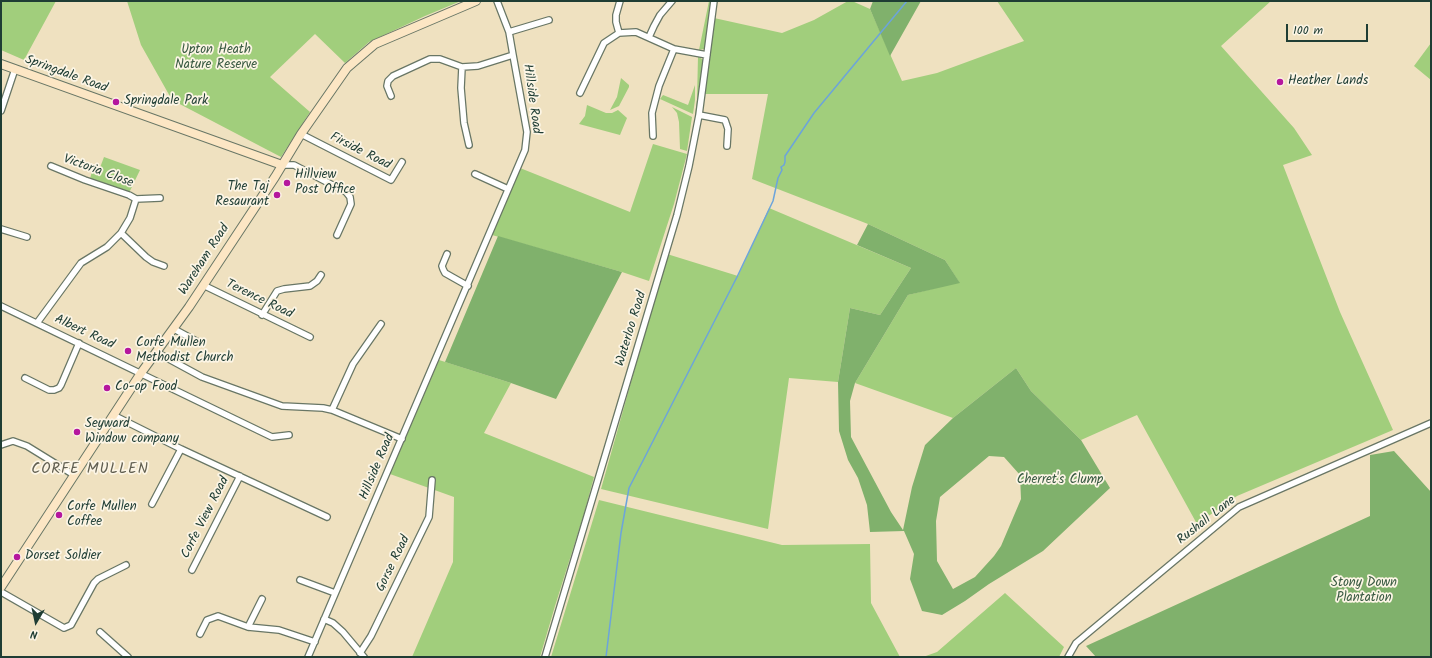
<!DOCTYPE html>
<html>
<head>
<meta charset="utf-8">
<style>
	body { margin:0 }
	#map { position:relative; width:1432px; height:658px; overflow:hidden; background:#efe1c0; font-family:Kalam,sans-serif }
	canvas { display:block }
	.frame { position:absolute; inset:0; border:2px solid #1f3d34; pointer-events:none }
	.north { position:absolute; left:16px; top:602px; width:40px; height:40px; -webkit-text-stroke:3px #fcf5e5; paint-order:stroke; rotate:189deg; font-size:11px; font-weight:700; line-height:16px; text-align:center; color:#1f3d34 }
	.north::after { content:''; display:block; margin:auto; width:14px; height:18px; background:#1f3d34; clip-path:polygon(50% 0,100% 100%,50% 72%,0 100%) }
	.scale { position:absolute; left:1286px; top:24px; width:82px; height:18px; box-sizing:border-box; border:2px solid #1f3d34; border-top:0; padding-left:5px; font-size:12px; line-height:14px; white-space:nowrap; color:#1f3d34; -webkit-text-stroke:3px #fcf5e5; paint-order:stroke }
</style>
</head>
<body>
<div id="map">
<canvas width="1432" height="658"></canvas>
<div class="frame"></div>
<div class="north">N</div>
<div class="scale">100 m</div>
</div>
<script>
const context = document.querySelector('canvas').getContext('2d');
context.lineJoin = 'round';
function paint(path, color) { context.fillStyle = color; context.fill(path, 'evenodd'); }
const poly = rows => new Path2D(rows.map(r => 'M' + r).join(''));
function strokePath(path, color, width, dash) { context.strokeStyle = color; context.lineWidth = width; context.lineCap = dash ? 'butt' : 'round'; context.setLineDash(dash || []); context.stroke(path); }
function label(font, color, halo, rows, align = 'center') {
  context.font = font + ' Kalam,sans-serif'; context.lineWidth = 3.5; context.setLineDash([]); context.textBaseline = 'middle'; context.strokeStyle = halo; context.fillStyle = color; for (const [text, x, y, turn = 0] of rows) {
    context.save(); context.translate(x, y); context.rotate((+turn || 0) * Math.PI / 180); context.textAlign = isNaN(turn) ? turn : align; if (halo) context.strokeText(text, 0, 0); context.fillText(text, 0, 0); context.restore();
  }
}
const green = poly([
	[1,1,56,1,24,60,1,50],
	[127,1,461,1,425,16,369,42,345,63,315,34,270,77,310,112,281,157,172,100,141,45],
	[709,1,711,1,706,46,704,49,699,50],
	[848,1,852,1,870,9,902,81,937,73,1024,41,997,1,1271,1,1221,46,1294,128,1312,155,1283,165,1340,312,1393,430,1237,496,1197,524,1137,415,1081,440,1031,391,1016,368,953,418,855,383,908,295,959,282,945,260,868,224,752,179,768,94,704,94,714,18,782,33,814,20],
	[1431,43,1431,80,1414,66],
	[698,56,703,60,703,63,697,116,695,115,697,100],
	[621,78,629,85,629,87,619,106,610,110,617,97],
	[695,85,695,100,693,114,660,99,663,95,688,105],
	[587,105,606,113,612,113,618,110,627,118,620,135,579,124,585,116],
	[672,107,692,117,687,151,680,149,679,122,677,113],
	[653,144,687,154,674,204,649,281,622,272,492,235,520,168,630,212],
	[104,157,140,170,129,193,90,179,92,171,98,173],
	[769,208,911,268,880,315,850,308,838,382,789,378,768,529,601,489,667,254,738,276],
	[439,360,511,383,484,433,594,477,584,514,555,606,540,657,412,657,453,562,454,497,390,474],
	[599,500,782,545,870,544,871,603,900,657,551,657],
	[1005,593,1064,647,1059,657,923,657,937,652]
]);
const forest = poly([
	[873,1,921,1,890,56,870,9],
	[868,224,945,260,960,283,908,295,855,383,850,401,851,437,891,512,903,530,912,487,925,445,953,418,1016,368,1031,391,1081,440,1110,488,1043,551,989,584,965,601,942,615,922,611,910,579,914,554,904,531,870,532,867,505,858,478,848,460,839,431,838,382,850,308,880,315,911,268,857,245],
	[989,456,1004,457,1020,475,1021,499,1001,546,994,556,975,577,953,589,937,561,936,521,940,497],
	[498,236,622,272,556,399,511,383,445,362],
	[1394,451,1431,492,1431,657,1096,657,1086,646,1370,516,1370,455]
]);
const stream = poly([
	[606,657,621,533,629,488,737,277,773,201,778,178,782,170,781,167,784,165,785,162,785,156,814,113,907,1]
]);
const street = poly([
	[509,32,549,20],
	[619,33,616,22,616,15,620,1],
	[649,37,654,26,660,15,672,1],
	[462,67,461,88,464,123,469,145],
	[580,93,604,43,619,33,636,32,674,49,707,55],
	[391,96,387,86,388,81,393,76,430,59,440,59,462,67,478,66,513,55],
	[1,111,15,69],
	[699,115,725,120,728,129,727,146],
	[301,134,391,180,402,162],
	[653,136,652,113,659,86,674,49],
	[282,165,294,165,346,192,350,197,351,204,337,235],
	[51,166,85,180,129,195,136,199,160,198],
	[475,174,508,189],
	[1,229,27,237],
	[121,233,130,218,136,199],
	[447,254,442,266,443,269,445,273,468,286],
	[203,285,310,337],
	[1,306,272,437,289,435],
	[262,315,277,291,284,289,310,286,317,281,321,275],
	[37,323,81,263,107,247,121,233,146,257,153,262,164,266],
	[174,329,198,342],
	[156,352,202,377,282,406,323,408,332,410,402,439],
	[25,378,49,390,54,390,59,388,61,385,79,343],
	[332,410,353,364,381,324],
	[113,415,181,449,327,517],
	[1,445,13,441,27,446,74,475],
	[152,504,181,449],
	[192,570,240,476],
	[300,580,335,593],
	[1,592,64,628,71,625,94,583,98,579,126,565],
	[324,619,333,623,343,632,364,657],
	[248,627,262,599],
	[100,632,128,657],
	[200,634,207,620,218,616,248,627,279,630,315,642],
	[360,653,371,636,429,517,432,480],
	[308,657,525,150,527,132,513,55,509,32,497,1],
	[545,657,677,215,689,166,699,115,714,1],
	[1068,657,1076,643,1239,507,1431,423]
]);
const secondary = poly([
	[1,64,282,165],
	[1,587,141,373,189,307,275,177,301,134,347,68,375,44,476,1]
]);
const markers = [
	[1280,82,4,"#b5179e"],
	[116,102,4,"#b5179e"],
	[287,183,4,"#b5179e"],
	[277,195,4,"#b5179e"],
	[128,351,4,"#b5179e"],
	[107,388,4,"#b5179e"],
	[77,432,4,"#b5179e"],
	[59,515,4,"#b5179e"],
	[17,557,4,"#b5179e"]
];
const parkNames = [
	["Upton Heath",216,51],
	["Nature Reserve",216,66],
	["Cherret's Clump",1060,481],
	["Stony Down",1364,584],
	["Plantation",1364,599]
];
const streetNames = [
	["Springdale Road",66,75,20],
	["Hillside Road",531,99,82],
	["Firside Road",360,152,27],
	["Victoria Close",98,172,20],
	["Wareham Road",205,260,-57],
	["Terence Road",259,300,26],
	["Waterloo Road",632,329,-73],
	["Albert Road",84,333,25],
	["Hillside Road",378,467,-67],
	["Corfe View Road",206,518,-63],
	["Rushall Lane",1207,521,-38],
	["Gorse Road",394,564,-64]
];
const poiNames = [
	["Heather Lands",1288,82],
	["Springdale Park",124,102],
	["Hillview",295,176],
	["Post Office",295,191],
	["The Taj",269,188,"right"],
	["Resaurant",269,203,"right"],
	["Corfe Mullen",136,344],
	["Methodist Church",136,359],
	["Co-op Food",115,388],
	["Seyward",85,425],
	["Window company",85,440],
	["Corfe Mullen",67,508],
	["Coffee",67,523],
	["Dorset Soldier",25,557]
];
const quarterNames = [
	["CORFE MULLEN",90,470]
];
paint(green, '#a1ce7c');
paint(forest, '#80b16c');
strokePath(stream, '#6ca4db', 1.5);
strokePath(street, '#687665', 8);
strokePath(secondary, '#687665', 10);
strokePath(street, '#fff', 5.5);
strokePath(secondary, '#fce6c4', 8);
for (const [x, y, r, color] of markers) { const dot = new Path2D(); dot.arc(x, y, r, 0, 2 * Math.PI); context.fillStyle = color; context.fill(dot); strokePath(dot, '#fcf5e5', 1.5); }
label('13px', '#395a42', '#fcf5e5', parkNames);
label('13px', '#1f3d34', '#fcf5e5', streetNames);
label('13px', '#1f3d34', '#fcf5e5', poiNames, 'left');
context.letterSpacing = '1px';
label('15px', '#615f51', '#fcf5e5', quarterNames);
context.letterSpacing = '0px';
</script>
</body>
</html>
